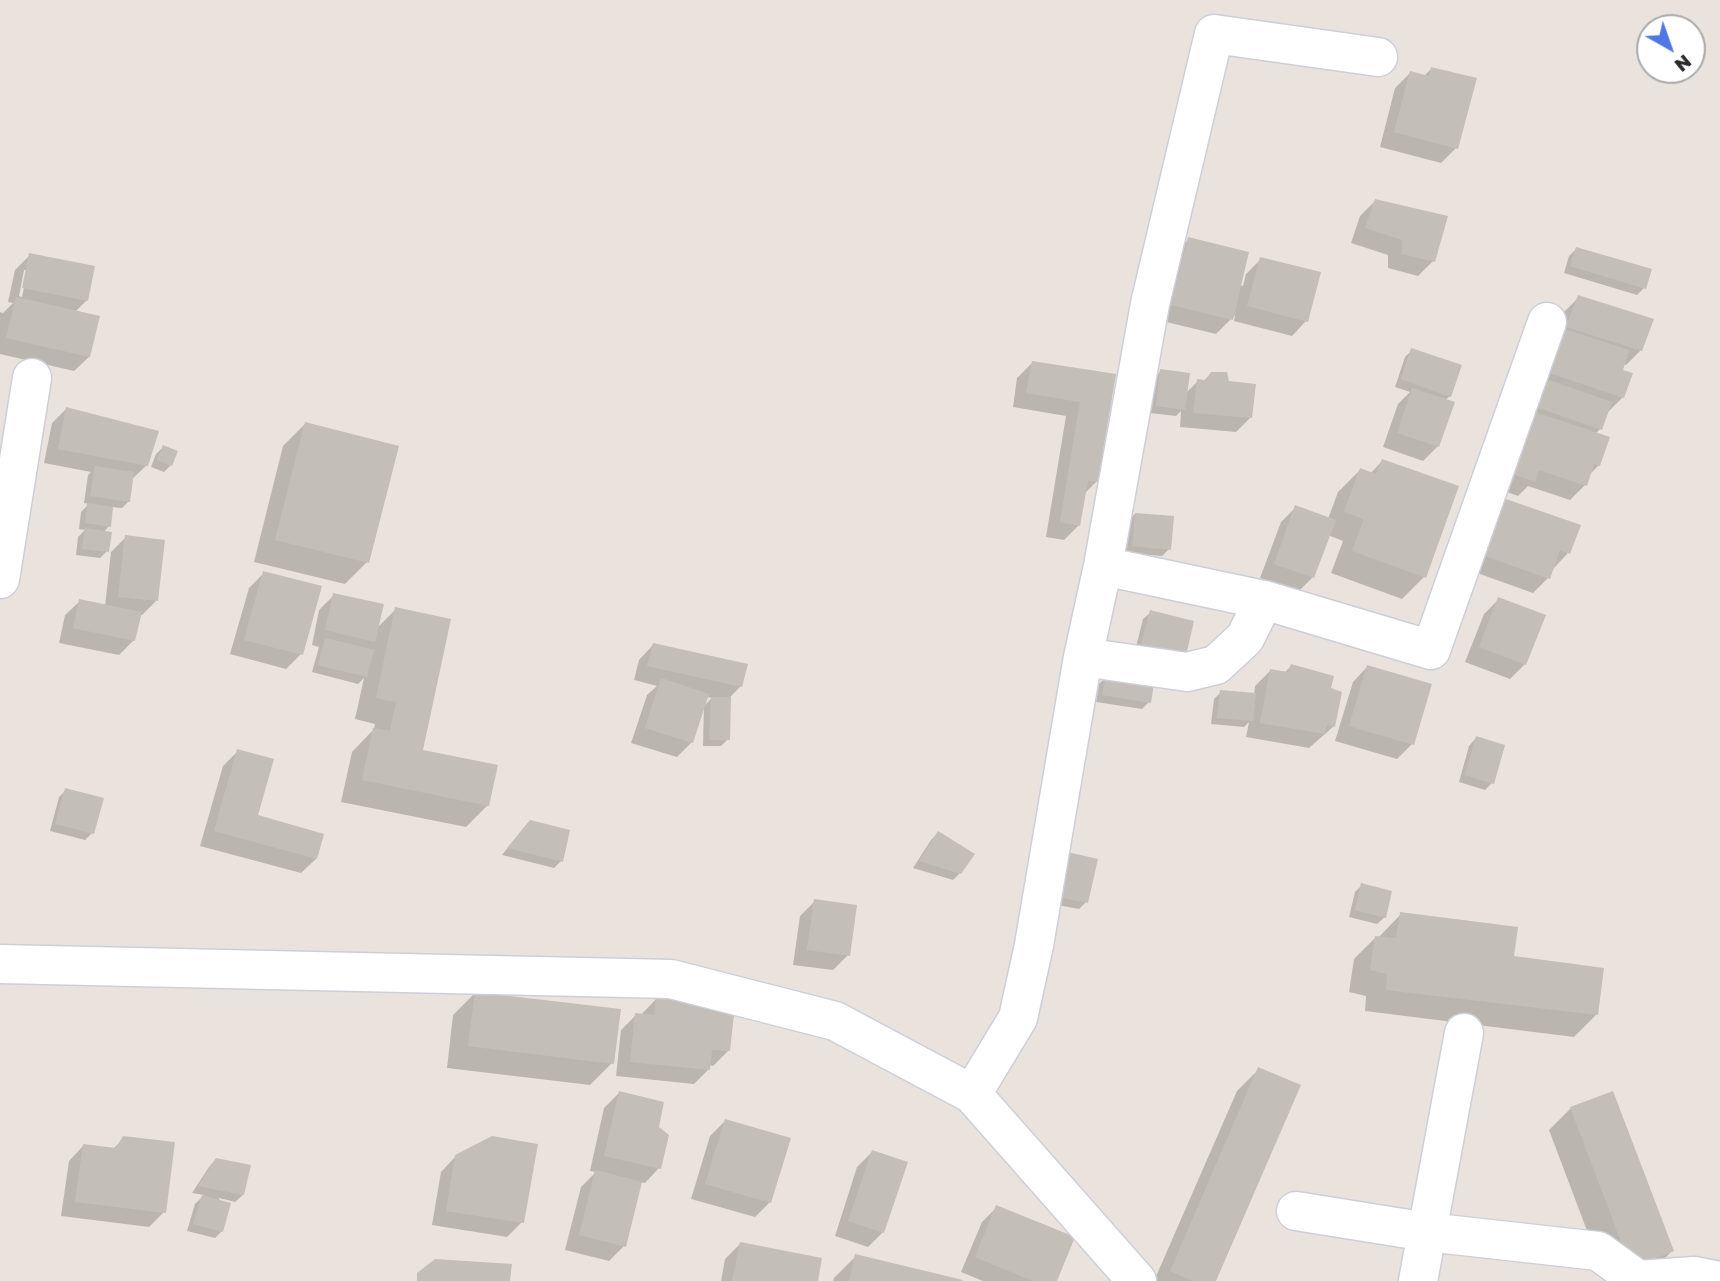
<!DOCTYPE html>
<html>
<head>
<meta charset="utf-8">
<style>
	body { margin:0 }
	#map { position:relative; width:1720px; height:1281px; overflow:hidden; background:#eae3dd; font-family:"Golos Text",sans-serif }
	canvas { display:block }
	.north { position:absolute; left:1636px; top:14px; width:70px; height:70px; box-sizing:border-box; background:#fff; border:2px solid #aaa; border-radius:50%; rotate:140deg; font-size:19px; font-weight:700; line-height:28px; text-align:center; color:#2a2a2a }
	.north::after { content:''; display:block; margin:auto; width:24px; height:32px; background:#4f78e5; clip-path:polygon(50% 0,100% 100%,50% 72%,0 100%) }
</style>
</head>
<body>
<div id="map">
<canvas width="1720" height="1281"></canvas>
<div class="north">N</div>
</div>
<script>
const context = document.querySelector('canvas').getContext('2d');
context.lineJoin = 'round';
function paint(path, color) { context.fillStyle = color; context.fill(path, 'evenodd'); }
const poly = rows => new Path2D(rows.map(r => 'M' + r).join(''));
function strokePath(path, color, width, dash) { context.strokeStyle = color; context.lineWidth = width; context.lineCap = dash ? 'butt' : 'round'; context.setLineDash(dash || []); context.stroke(path); }
const shadow = poly([
	[1431,69,1456,148,1441,163,1380,147,1395,88,1410,73,1424,76],
	[1375,201,1433,261,1418,276,1388,268,1388,255,1351,243,1360,216],
	[1189,239,1240,285,1243,286,1246,274,1261,259,1306,321,1292,336,1234,321,1235,315,1216,334,1158,320,1174,254],
	[1576,249,1644,288,1637,295,1564,273,1569,256],
	[30,255,87,300,75,312,89,357,74,371,0,354,0,312,3,313,13,303,8,302,15,270],
	[24,270,28,270,22,297,19,296],
	[1579,297,1641,350,1626,365,1623,364,1623,397,1608,412,1600,429,1595,434,1599,465,1589,475,1585,485,1570,500,1528,486,1518,496,1496,488,1564,312],
	[1412,350,1450,396,1445,400,1438,446,1423,461,1383,447,1398,404,1410,392,1395,387,1405,357],
	[1032,363,1114,375,1096,482,1084,494,1079,525,1064,540,1046,537,1066,416,1013,407,1017,378],
	[1161,371,1185,394,1198,381,1203,382,1211,373,1228,383,1251,417,1236,432,1180,427,1181,411,1176,416,1150,413,1154,378],
	[66,409,147,465,131,480,129,501,122,508,111,507,109,526,103,533,107,551,100,558,76,555,78,537,85,530,79,529,81,512,89,504,84,503,88,475,91,472,44,463,52,423],
	[305,424,367,562,345,584,254,562,283,446],
	[163,447,171,465,164,472,151,467,156,454],
	[1382,461,1424,577,1402,599,1331,573,1343,541,1328,535,1313,577,1298,592,1260,578,1281,522,1296,507,1328,519,1338,492,1360,470,1370,474],
	[1135,514,1169,549,1162,556,1125,553,1128,521],
	[1486,514,1568,553,1554,568,1548,578,1533,593,1466,569],
	[126,537,157,600,142,615,140,615,134,640,119,655,59,643,65,615,80,601,105,606,111,552],
	[264,573,301,654,286,669,230,654,249,588],
	[334,595,376,629,396,609,421,751,488,805,466,827,341,802,352,752,374,729,375,724,355,719,364,678,358,684,312,672,319,647,312,645,319,610],
	[1499,599,1525,664,1510,679,1465,662,1484,614],
	[1151,612,1184,655,1135,651,1143,619],
	[653,645,741,686,730,697,728,739,721,746,703,746,704,706,712,698,707,697,692,742,677,757,631,743,647,695,657,686,634,680,639,660],
	[1291,666,1334,726,1309,748,1246,737,1249,722,1244,727,1211,724,1214,699,1221,692,1254,695,1255,686,1270,671,1284,673],
	[1367,667,1412,744,1397,759,1335,741,1353,682],
	[1106,677,1149,702,1142,709,1096,702,1099,684],
	[1476,738,1492,783,1485,790,1459,782,1469,746],
	[238,751,256,816,316,859,301,873,200,846,223,766],
	[66,790,92,833,85,840,50,831,59,797],
	[523,829,561,861,554,868,502,855],
	[938,833,960,873,953,880,913,868,931,840],
	[1057,860,1086,902,1079,909,1047,903],
	[1362,885,1385,917,1377,924,1349,917,1355,892],
	[815,901,848,955,833,970,793,965,800,916],
	[1401,914,1512,958,1596,1015,1574,1037,1365,1011,1366,996,1349,992,1354,959,1376,937,1378,938],
	[475,993,612,1063,590,1085,447,1068,453,1015],
	[656,999,728,1051,713,1066,709,1065,709,1069,694,1084,616,1076,621,1030,636,1015,641,1015],
	[1259,1069,1214,1281,1154,1281,1237,1091],
	[619,1093,657,1128,659,1168,645,1183,640,1182,624,1246,609,1261,565,1250,581,1187,596,1172,590,1171,604,1108],
	[1612,1093,1672,1251,1650,1273,1628,1281,1606,1281,1549,1130,1571,1108],
	[725,1121,770,1202,755,1217,691,1199,710,1136],
	[124,1138,164,1212,149,1227,61,1216,69,1161,83,1146,112,1150],
	[872,1152,883,1232,868,1247,835,1236,857,1167],
	[456,1156,522,1222,507,1237,432,1225,441,1172],
	[216,1159,243,1195,235,1202,219,1198,222,1231,215,1238,187,1231,195,1204,204,1195,192,1193,209,1167],
	[997,1207,1055,1281,983,1281,961,1272,982,1222],
	[740,1244,816,1281,721,1281,725,1259],
	[856,1256,958,1281,833,1281,834,1278]
]);
const building = poly([
	[1431,67,1477,78,1458,149,1394,132,1410,71,1429,76],
	[1375,199,1448,216,1435,262,1402,254,1402,240,1365,228],
	[1188,237,1249,252,1233,320,1171,305],
	[1576,247,1652,269,1646,289,1570,266],
	[29,253,95,266,88,301,22,288],
	[1260,257,1321,272,1308,322,1247,306],
	[1578,295,1654,319,1642,351,1566,327],
	[16,297,100,316,90,357,6,338],
	[1556,326,1629,350,1623,370,1633,373,1624,398,1541,370],
	[1411,348,1462,365,1451,397,1401,379],
	[1032,361,1116,374,1098,482,1088,481,1080,526,1060,522,1080,402,1026,393],
	[1160,369,1190,373,1185,410,1156,406],
	[1211,372,1227,372,1229,381,1256,384,1252,418,1193,413,1197,379,1206,380],
	[1540,377,1612,402,1602,430,1530,405],
	[1412,388,1455,402,1439,447,1397,433],
	[66,407,159,431,148,466,58,449],
	[1531,411,1610,437,1600,466,1594,464,1587,486,1539,470,1535,482,1510,473],
	[305,422,399,446,369,563,275,540],
	[163,445,178,451,172,466,157,460],
	[1382,459,1459,486,1426,578,1352,551,1364,519,1344,512,1360,468,1376,474],
	[95,466,134,472,130,502,90,496],
	[1500,497,1581,525,1570,554,1560,550,1550,579,1479,554],
	[87,503,113,507,111,527,85,523],
	[1295,505,1336,520,1314,578,1274,564],
	[1135,513,1174,516,1171,550,1132,546],
	[85,528,112,532,109,552,82,549],
	[125,535,165,540,158,601,118,597],
	[263,571,322,586,303,655,244,640],
	[333,593,384,604,375,642,325,630],
	[1498,597,1546,615,1526,665,1479,647],
	[79,599,142,612,135,641,73,628],
	[395,607,451,619,423,750,498,765,489,806,362,780,373,728,390,731,396,702,376,698],
	[1150,610,1194,621,1186,656,1141,644],
	[325,638,374,650,367,677,318,665],
	[653,643,748,664,742,687,647,666],
	[1291,664,1334,676,1331,688,1342,692,1335,727,1327,725,1325,734,1260,723,1270,669,1288,672],
	[1367,665,1432,684,1414,745,1349,726],
	[1106,675,1154,683,1151,703,1102,695],
	[661,678,709,694,693,743,645,728],
	[1220,690,1256,693,1253,721,1217,718],
	[711,697,731,697,730,740,709,740],
	[1476,736,1505,745,1494,784,1465,775],
	[237,749,274,759,258,815,324,834,317,859,214,831],
	[65,788,104,798,94,834,55,824],
	[530,820,570,830,563,862,507,848],
	[938,831,975,854,961,874,919,861],
	[1063,851,1098,859,1088,903,1053,896],
	[1361,883,1392,891,1386,918,1355,910],
	[814,899,857,905,850,956,807,950],
	[1400,912,1518,927,1514,956,1604,968,1598,1015,1386,990,1387,974,1370,970,1375,936,1396,938],
	[475,992,621,1009,614,1064,468,1046],
	[656,997,735,1005,730,1051,712,1050,710,1070,630,1062,635,1013,654,1015],
	[1258,1067,1301,1085,1216,1281,1192,1281,1170,1271],
	[619,1091,664,1102,659,1127,669,1135,661,1169,604,1156],
	[1613,1091,1674,1251,1631,1268,1570,1107],
	[725,1119,791,1138,771,1203,705,1184],
	[123,1136,175,1142,166,1213,75,1202,83,1144,116,1148],
	[492,1136,538,1144,524,1223,446,1211,455,1155],
	[872,1150,908,1162,884,1233,848,1221],
	[216,1158,251,1165,244,1195,198,1186],
	[595,1170,642,1182,626,1247,579,1235],
	[202,1195,231,1203,223,1232,193,1224],
	[996,1205,1075,1237,1057,1281,1033,1281,975,1257],
	[740,1242,822,1258,818,1281,732,1281],
	[855,1254,963,1280,962,1281,849,1281],
	[435,1259,512,1264,510,1281,417,1281,417,1273]
]);
const minor = poly([
	[1103,566,1264,600,1431,650,1547,322],
	[0,579,32,378],
	[1083,657,1187,672,1216,665,1245,638,1264,600],
	[0,964,671,979,835,1021,972,1094,1137,1281],
	[972,1094,1018,1018,1034,945,1083,657,1103,566,1150,304,1214,34,1378,57],
	[1296,1211,1427,1232,1598,1251,1638,1280,1694,1276,1720,1281],
	[1418,1281,1464,1033]
]);
paint(shadow, '#0003');
paint(building, '#c3beb8');
strokePath(minor, '#cccfda', 41);
strokePath(minor, '#fff', 38);
</script>
</body>
</html>
